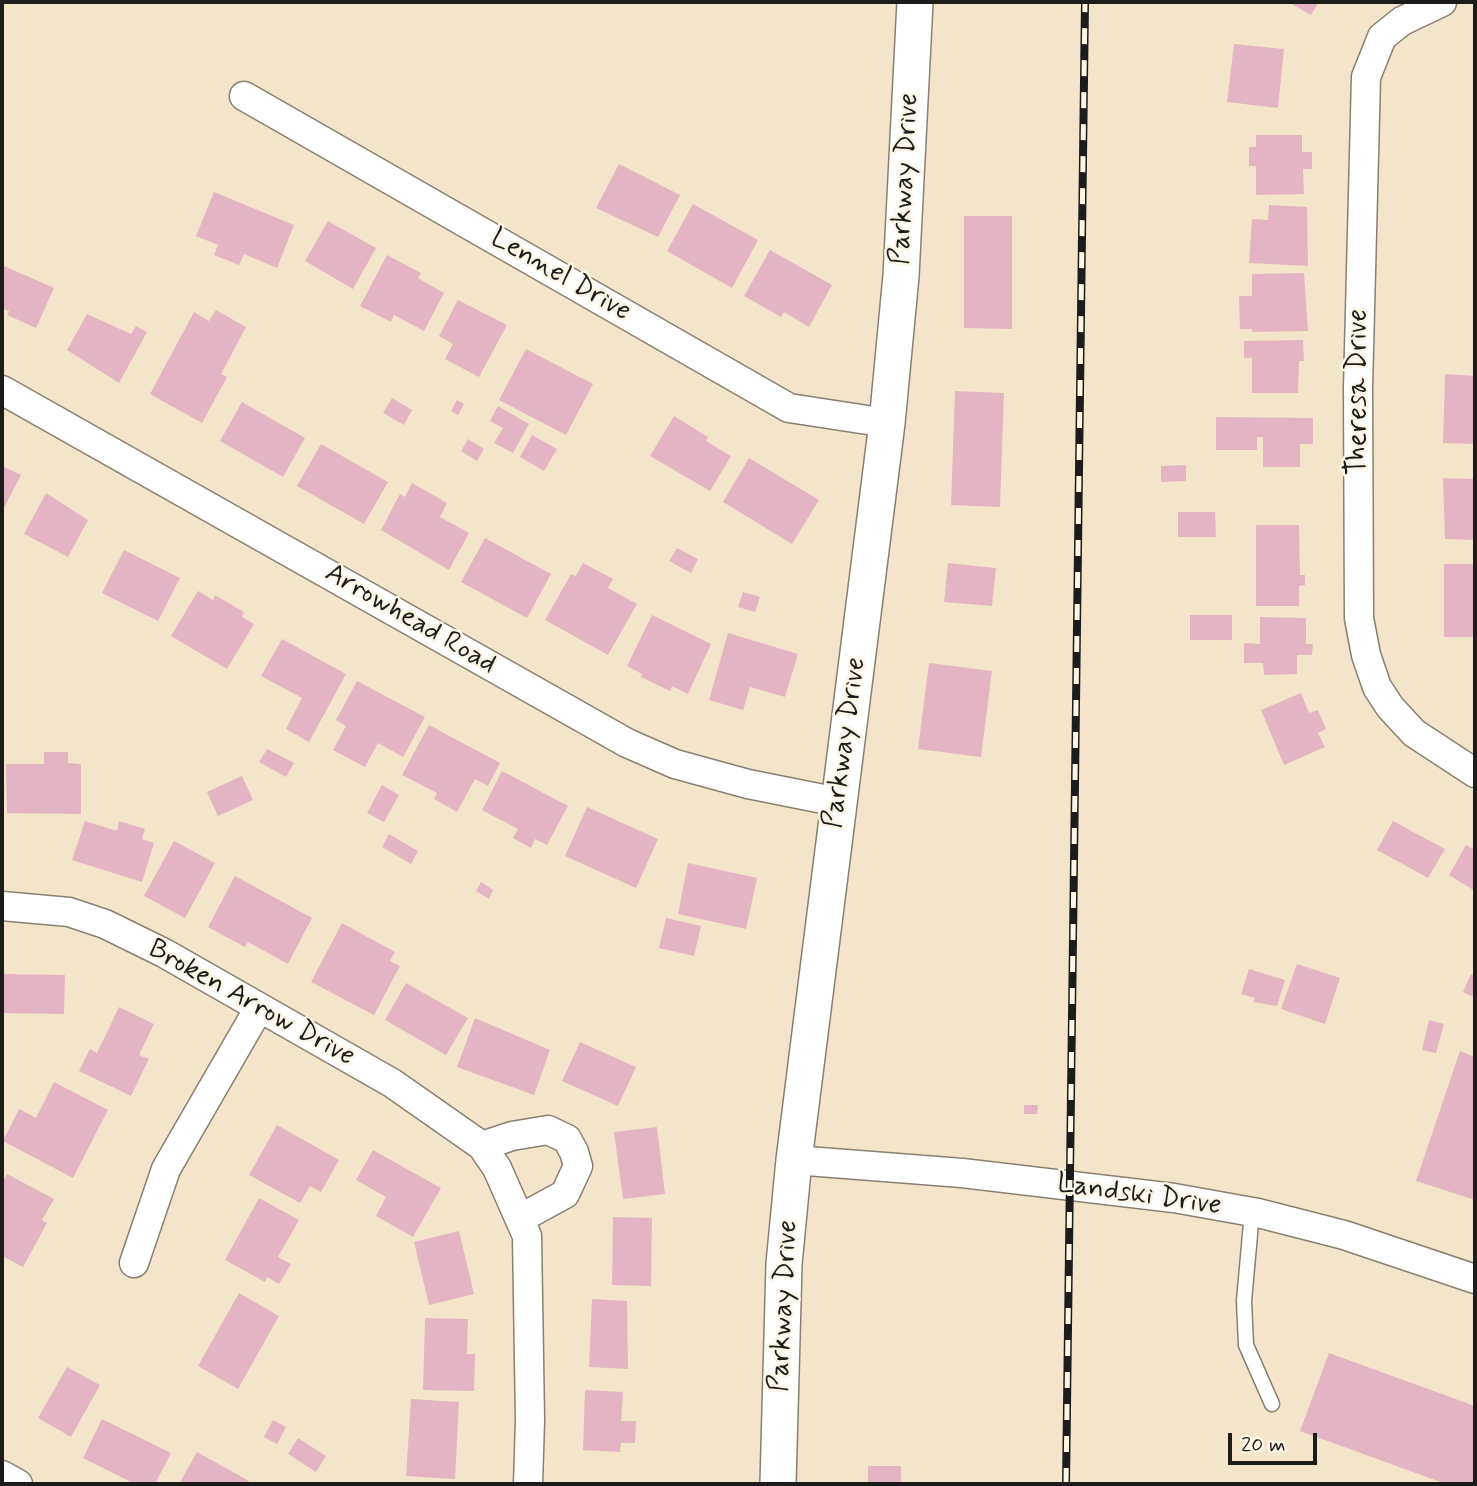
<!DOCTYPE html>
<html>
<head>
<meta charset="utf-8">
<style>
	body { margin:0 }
	#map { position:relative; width:1477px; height:1486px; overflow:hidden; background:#f3e5c9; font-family:Mynerve,sans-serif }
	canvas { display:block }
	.frame { position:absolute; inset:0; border:4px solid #1c1c1c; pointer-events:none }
	.scale { position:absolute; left:1228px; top:1433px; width:89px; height:32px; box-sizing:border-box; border:4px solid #1c1c1c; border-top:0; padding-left:9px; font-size:21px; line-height:24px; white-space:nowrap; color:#1c1c1c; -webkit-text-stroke:5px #fcf5e5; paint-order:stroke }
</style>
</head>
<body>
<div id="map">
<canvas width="1477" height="1486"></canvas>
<div class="frame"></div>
<div class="scale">20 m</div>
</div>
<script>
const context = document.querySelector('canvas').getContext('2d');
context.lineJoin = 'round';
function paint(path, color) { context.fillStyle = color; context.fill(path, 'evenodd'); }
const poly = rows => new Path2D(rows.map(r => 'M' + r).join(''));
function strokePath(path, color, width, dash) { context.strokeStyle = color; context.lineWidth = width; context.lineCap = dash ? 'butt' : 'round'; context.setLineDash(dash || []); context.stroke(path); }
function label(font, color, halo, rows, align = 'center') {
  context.font = font + ' Mynerve,sans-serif'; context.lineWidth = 5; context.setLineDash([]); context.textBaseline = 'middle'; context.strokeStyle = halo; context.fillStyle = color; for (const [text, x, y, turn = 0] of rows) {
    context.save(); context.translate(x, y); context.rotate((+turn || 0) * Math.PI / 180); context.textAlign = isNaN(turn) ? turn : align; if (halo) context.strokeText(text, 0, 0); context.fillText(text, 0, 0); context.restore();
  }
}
const building = poly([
	[1288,2,1319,2,1311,15],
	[1234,44,1284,49,1278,108,1227,102],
	[1256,135,1302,135,1302,152,1312,152,1312,169,1303,169,1304,194,1256,195,1256,166,1249,166,1249,147,1256,147],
	[619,164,680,195,658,237,596,208],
	[214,192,294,225,277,268,244,254,239,265,214,255,218,245,196,236],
	[693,204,758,240,732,288,667,251],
	[1269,205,1307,207,1308,266,1249,263,1252,219,1268,220],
	[964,216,1012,216,1012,329,964,328],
	[328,221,376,248,353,289,305,261],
	[770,250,832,285,809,327,784,312,781,317,744,296],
	[387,255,421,273,418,278,444,293,424,331,394,315,391,322,360,306],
	[2,265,54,288,36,328,7,315,9,311,2,308],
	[1304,273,1308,331,1252,332,1252,329,1240,329,1239,296,1252,296,1252,274],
	[458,300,507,325,479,377,445,359,453,344,439,336],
	[216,310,246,327,221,374,227,377,202,423,150,394,194,312,209,321],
	[87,314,131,334,136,326,147,332,119,383,67,350],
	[1303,340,1304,361,1299,361,1298,393,1252,393,1252,358,1244,358,1244,341],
	[526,349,593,384,566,435,499,400],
	[1445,374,1475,376,1475,444,1443,443],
	[955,391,1004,393,1000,507,951,505],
	[392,398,412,410,404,425,383,413],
	[457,400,464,404,458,415,451,411],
	[242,402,305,438,283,477,220,441],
	[498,406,529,424,513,453,494,443,503,428,490,421],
	[674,416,708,437,706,441,731,456,710,491,650,456],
	[1216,417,1313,418,1313,444,1300,444,1300,467,1263,467,1263,437,1257,437,1257,450,1216,450],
	[532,435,557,449,544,471,520,457],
	[468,439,484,449,477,461,461,451],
	[321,444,388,482,364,524,297,486],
	[749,458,819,500,792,544,723,502],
	[1186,465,1186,481,1161,482,1161,466],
	[2,466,21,475,2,512],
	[1443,478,1475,479,1475,540,1445,539],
	[412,483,447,503,440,517,469,533,449,570,381,530,400,494,405,497],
	[46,493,88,520,68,557,24,534],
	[1178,512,1215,512,1216,537,1178,537],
	[1256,525,1299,525,1300,575,1305,575,1305,585,1299,586,1299,606,1256,606],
	[485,538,551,574,527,618,461,582],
	[677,548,698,559,691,573,669,561],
	[124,550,180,578,158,621,102,593],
	[583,563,613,579,608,588,637,604,608,655,545,620,571,574,576,576],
	[948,563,996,568,992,606,944,602],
	[1444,564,1475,564,1475,637,1444,637],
	[198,591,213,600,215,595,244,612,242,617,254,624,227,669,171,636],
	[743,592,760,597,755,612,738,607],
	[652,615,711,644,688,694,672,686,670,691,641,677,642,674,627,666],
	[1190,615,1232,615,1232,640,1190,640],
	[1260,617,1306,618,1306,644,1313,644,1312,655,1297,655,1297,674,1264,675,1263,663,1244,663,1244,643,1260,644],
	[728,633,798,654,785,697,750,687,743,710,709,700],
	[282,639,346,674,309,742,286,729,302,698,261,676],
	[929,663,992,671,981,757,918,749],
	[357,681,425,717,403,757,378,743,365,767,333,750,346,726,336,720],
	[1301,693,1309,713,1318,710,1326,729,1318,733,1325,747,1284,765,1261,710],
	[429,725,500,763,488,786,475,779,457,812,434,799,437,793,402,775],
	[267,749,294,763,286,777,259,762],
	[44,752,68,752,68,763,81,764,81,814,7,813,6,764,44,764],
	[502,771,568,806,547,845,535,839,531,848,513,838,518,829,482,810],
	[242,776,253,800,218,816,207,792],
	[382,785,399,795,384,822,367,813],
	[587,807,658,839,636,888,565,856],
	[85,821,117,831,119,821,145,829,142,839,154,843,142,882,72,860],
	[1393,821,1445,849,1428,878,1377,850],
	[389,834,418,851,411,864,382,847],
	[174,841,215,863,185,918,144,896],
	[1466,845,1475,850,1475,891,1449,875],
	[688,863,757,878,746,929,678,914],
	[235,876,312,918,288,964,248,942,245,947,208,927],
	[481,882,493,890,489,899,476,891],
	[666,918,701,926,694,956,659,948],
	[342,923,395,952,390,961,400,966,374,1015,311,982],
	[1297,964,1340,978,1325,1024,1281,1009],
	[1249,969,1285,980,1277,1006,1253,1002,1255,998,1241,994],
	[2,974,65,975,64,1014,2,1013],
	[1471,974,1475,976,1475,998,1463,992],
	[406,983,468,1018,446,1055,385,1020],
	[119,1007,154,1024,139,1055,149,1059,131,1096,79,1071,90,1049,97,1053],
	[475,1018,550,1050,534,1095,457,1067],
	[1429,1020,1444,1024,1436,1053,1422,1050],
	[580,1042,636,1067,618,1106,562,1081],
	[1460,1051,1475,1057,1475,1200,1416,1181],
	[54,1082,108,1110,73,1178,3,1141,19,1109,36,1118],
	[1024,1105,1038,1105,1037,1114,1024,1114],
	[277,1125,339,1160,321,1192,310,1186,300,1203,249,1175],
	[657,1127,665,1194,623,1199,614,1132],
	[373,1150,441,1188,413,1237,376,1216,386,1197,356,1180],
	[7,1174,54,1199,42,1220,47,1223,23,1267,2,1256,2,1184],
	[259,1198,299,1220,278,1257,291,1264,279,1284,267,1277,265,1282,225,1260],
	[613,1217,652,1218,651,1286,612,1285],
	[459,1231,474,1294,429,1305,414,1242],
	[239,1293,279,1316,238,1389,198,1366],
	[592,1299,627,1301,628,1369,589,1367],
	[425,1318,468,1319,467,1354,475,1354,474,1391,423,1390],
	[1329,1353,1475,1406,1475,1484,1446,1484,1300,1431],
	[67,1367,100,1385,71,1437,38,1418],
	[585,1390,623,1392,621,1421,636,1421,635,1443,621,1443,620,1452,583,1450],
	[411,1399,459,1402,455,1479,406,1476],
	[102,1419,171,1453,155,1484,135,1484,83,1458],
	[273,1420,286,1427,277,1444,264,1437],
	[298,1438,326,1456,316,1472,288,1454],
	[197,1452,249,1481,247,1484,179,1484],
	[868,1466,901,1466,901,1484,868,1484]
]);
const service = poly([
	[1252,1212,1244,1301,1246,1345,1272,1404]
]);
const minor = poly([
	[1442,2,1402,21,1382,37,1366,77,1358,388,1359,618,1366,655,1377,687,1390,707,1414,733,1475,773],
	[244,96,789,408,887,423],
	[2,390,627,743,675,764,748,784,838,802],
	[2,906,69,912,105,924,164,953,392,1083,482,1146,497,1168,527,1236,530,1420,528,1484],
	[482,1146,512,1136,548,1130,567,1139,574,1152,578,1166,565,1194,521,1218],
	[794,1160,962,1173,1174,1198,1258,1213,1344,1235,1475,1279],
	[134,1263,166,1169,259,1008],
	[2,1475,18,1484]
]);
const tertiary = poly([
	[778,1484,784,1264,794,1160,887,423,901,276,915,2]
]);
const rail = poly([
	[1066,1484,1085,2]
]);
const streetNames = [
	["Parkway Drive",906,179,-87],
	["Lennel Drive",560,276,30],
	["Theresa Drive",1359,392,-90],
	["Arrowhead Road",410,620,30],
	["Parkway Drive",846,743,-82],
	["Broken Arrow Drive",251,1004,29],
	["Landski Drive",1139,1196,8],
	["Parkway Drive",785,1306,-87]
];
paint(building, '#e5b4c4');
strokePath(service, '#888072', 17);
strokePath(minor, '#888072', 31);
strokePath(tertiary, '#888072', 38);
strokePath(service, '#fff', 14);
strokePath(minor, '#fff', 28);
strokePath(tertiary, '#fff', 35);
strokePath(rail, '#1c1c1c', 8);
strokePath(rail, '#fcf5e5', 5, [16]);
label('28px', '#1c1c1c', '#fcf5e5', streetNames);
</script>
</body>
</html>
